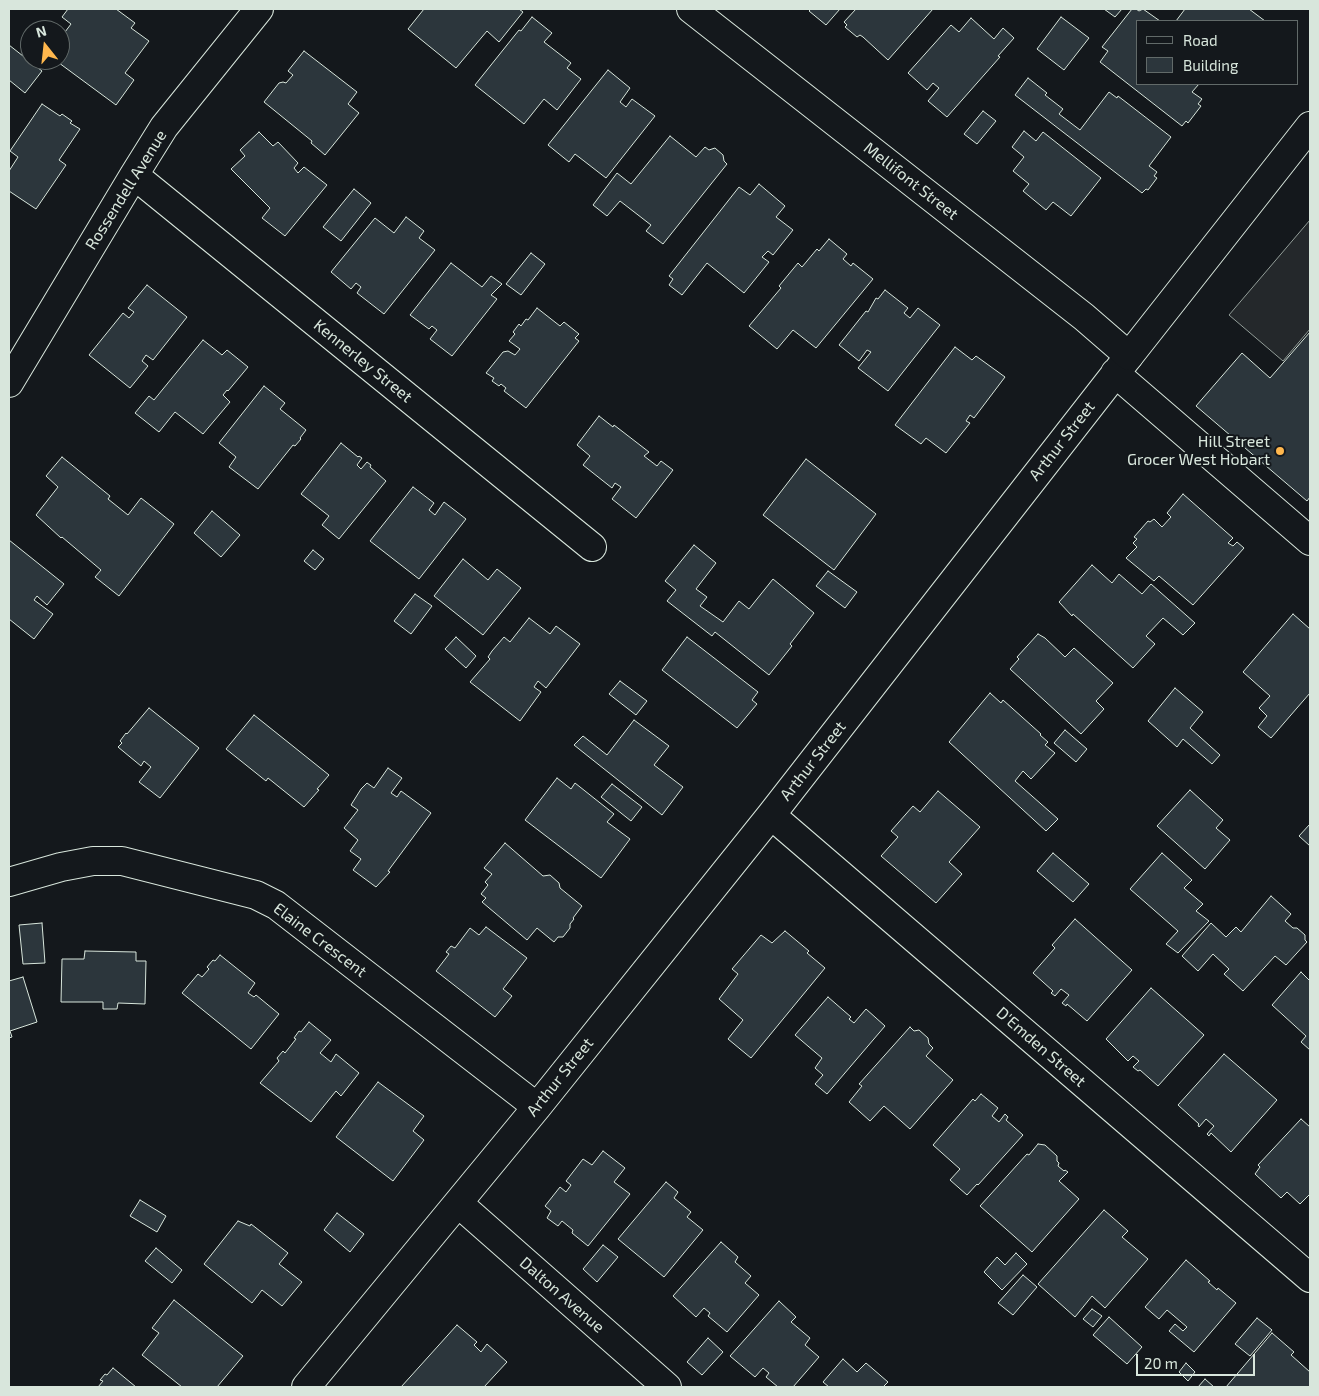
<!DOCTYPE html>
<html>
<head>
<meta charset="utf-8">
<style>
	body { margin:0 }
	#map { position:relative; width:1319px; height:1396px; overflow:hidden; background:#14181c; font-family:"Exo 2",sans-serif }
	canvas { display:block }
	.frame { position:absolute; inset:0; border:10px solid #d8e6dc; pointer-events:none }
	.legend { position:absolute; left:1136px; top:20px; width:162px; height:65px; box-sizing:border-box; background:#14181c; border:1px solid #626a69; margin:0; padding:6px 9px; list-style:none; font-size:15px; color:#d8e6dc }
	.legend li { display:flex; align-items:center; gap:10px; height:25px }
	.legend b { width:25px; border:1px solid #626a69 }
	.north { position:absolute; left:20px; top:20px; width:50px; height:50px; box-sizing:border-box; background:#14181c; border:1px solid #626a69; border-radius:50%; rotate:344deg; font-size:14px; font-weight:700; line-height:20px; text-align:center; color:#d8e6dc }
	.north::after { content:''; display:block; margin:auto; width:18px; height:22px; background:#ffb74d; clip-path:polygon(50% 0,100% 100%,50% 72%,0 100%) }
	.scale { position:absolute; left:1136px; top:1354px; width:119px; height:22px; box-sizing:border-box; border:2px solid #d8e6dc; border-top:0; padding-left:6px; font-size:15px; line-height:18px; white-space:nowrap; color:#d8e6dc; -webkit-text-stroke:4px #14181c; paint-order:stroke }
</style>
</head>
<body>
<div id="map">
<canvas width="1319" height="1396"></canvas>
<div class="frame"></div>
<ul class="legend">
<li><b style="height:6px;background:#14181c"></b>Road</li>
<li><b style="height:14px;background:#2c363c"></b>Building</li>
</ul>
<div class="north">N</div>
<div class="scale">20 m</div>
</div>
<script>
const context = document.querySelector('canvas').getContext('2d');
context.lineJoin = 'round';
function paint(path, color) { context.fillStyle = color; context.fill(path, 'evenodd'); }
const poly = rows => new Path2D(rows.map(r => 'M' + r).join(''));
function strokePath(path, color, width, dash) { context.strokeStyle = color; context.lineWidth = width; context.lineCap = dash ? 'butt' : 'round'; context.setLineDash(dash || []); context.stroke(path); }
function label(font, color, halo, rows, align = 'center') {
  context.font = font + ' "Exo 2",sans-serif'; context.lineWidth = 4; context.setLineDash([]); context.textBaseline = 'middle'; context.strokeStyle = halo; context.fillStyle = color; for (const [text, x, y, turn = 0] of rows) {
    context.save(); context.translate(x, y); context.rotate((+turn || 0) * Math.PI / 180); context.textAlign = isNaN(turn) ? turn : align; if (halo) context.strokeText(text, 0, 0); context.fillText(text, 0, 0); context.restore();
  }
}
const parking = poly([
	[1310,220,1310,329,1283,361,1229,315,1310,220]
]);
const building = poly([
	[68,9,116,9,135,23,131,28,149,41,125,73,134,80,116,105,55,60,60,60,60,50,68,40,62,36,71,24,62,17,68,9],
	[424,9,519,9,523,12,499,42,487,31,456,68,408,29,424,9],
	[811,9,840,9,826,25,809,11,811,9],
	[856,9,933,9,888,60,863,37,860,35,857,37,845,27,847,25,844,22,856,9],
	[1104,9,1122,9,1115,17,1104,9],
	[1132,9,1136,9,1139,11,1143,9,1160,21,1138,21,1138,84,1199,84,1192,92,1202,99,1198,104,1201,106,1188,123,1186,121,1182,126,1100,62,1108,51,1102,47,1132,9],
	[1185,9,1249,9,1265,21,1176,21,1185,9],
	[532,17,552,33,544,42,571,63,567,68,581,79,557,110,544,99,524,124,475,85,519,30,521,31,532,17],
	[1061,17,1089,38,1064,70,1037,49,1061,17],
	[971,18,994,39,1003,28,1014,38,998,56,1000,57,947,117,928,101,939,88,933,83,927,90,908,73,951,25,959,32,971,18],
	[9,45,42,71,25,93,9,80,9,45],
	[304,51,357,92,348,104,359,113,325,155,311,143,312,141,264,102,279,83,283,82,286,83,293,75,288,71,304,51],
	[608,70,630,88,620,102,626,107,632,99,655,116,606,178,575,154,569,162,548,145,608,70],
	[1028,78,1047,93,1045,95,1063,109,1059,114,1080,130,1109,92,1117,98,1118,96,1171,137,1149,166,1157,172,1154,176,1157,178,1148,190,1146,189,1142,193,1015,95,1028,78],
	[42,104,60,116,62,114,72,121,70,123,80,129,59,160,66,165,36,209,9,191,9,171,18,157,10,151,42,104],
	[983,111,996,121,977,144,964,134,983,111],
	[1024,131,1036,141,1043,132,1101,178,1071,216,1053,202,1046,210,1023,191,1029,184,1013,171,1024,157,1012,147,1024,131],
	[259,132,273,146,278,142,298,163,294,168,298,173,304,167,327,185,285,236,262,218,270,208,231,169,245,156,240,150,259,132],
	[670,136,696,157,705,147,709,150,715,148,723,155,724,161,727,164,663,244,646,231,651,225,620,201,607,216,593,205,617,173,631,184,670,136],
	[759,184,785,206,776,217,793,230,773,255,768,251,762,257,769,262,744,293,707,263,682,295,669,285,673,279,669,276,739,187,750,195,759,184],
	[354,189,371,203,341,241,323,227,354,189],
	[406,217,424,231,419,238,435,250,384,314,357,293,361,287,356,283,351,289,331,272,375,218,394,233,406,217],
	[829,239,847,254,843,259,851,266,853,263,873,279,816,348,793,330,777,349,749,326,781,288,779,286,798,263,802,267,817,249,819,251,829,239],
	[531,253,545,264,521,295,506,284,531,253],
	[451,263,482,287,491,276,502,284,491,295,497,299,452,356,430,339,437,330,432,326,429,329,410,315,451,263],
	[147,285,187,317,153,360,146,355,142,361,148,366,130,388,89,355,123,313,129,318,134,312,128,308,147,285],
	[885,290,908,308,904,313,910,318,918,308,940,325,888,391,858,368,871,352,867,350,859,361,839,345,866,311,868,312,876,298,878,299,885,290],
	[537,308,560,326,564,322,579,334,575,338,579,341,526,408,504,391,506,388,501,384,499,386,492,381,494,378,486,373,503,352,508,351,515,355,520,349,509,341,515,334,513,332,519,324,521,326,526,319,528,320,537,308],
	[1310,332,1310,497,1307,501,1196,406,1242,353,1270,378,1310,332],
	[203,340,222,355,227,350,248,367,228,391,227,390,223,395,230,402,203,434,175,412,159,432,135,413,149,396,154,400,203,340],
	[955,347,972,360,976,356,1005,377,974,418,970,415,966,421,970,423,946,453,926,438,921,444,895,425,955,347],
	[264,386,285,403,280,409,306,430,300,438,301,439,295,446,293,445,258,489,229,467,236,457,219,443,264,386],
	[599,416,613,427,614,425,649,452,644,456,657,466,661,461,673,470,636,518,612,499,621,487,615,483,612,488,583,465,590,456,577,445,599,416],
	[341,443,358,457,359,456,362,458,357,465,361,469,367,462,371,465,370,467,386,481,339,539,322,525,329,516,301,494,341,443],
	[62,457,110,496,108,499,128,515,141,498,174,524,119,596,95,577,101,570,62,537,61,538,36,515,58,487,46,476,62,457],
	[806,459,876,514,834,570,763,515,806,459],
	[413,487,434,503,429,510,435,515,444,502,466,519,419,579,370,541,413,487],
	[1183,494,1233,538,1228,543,1233,546,1237,542,1244,548,1193,605,1159,576,1154,581,1126,558,1137,547,1133,543,1137,539,1134,537,1148,521,1150,522,1154,519,1162,527,1171,517,1167,513,1183,494],
	[212,511,240,535,221,557,194,533,212,511],
	[9,540,64,584,47,605,37,596,34,600,53,614,34,639,9,619,9,540],
	[694,545,716,563,696,589,707,597,700,606,723,622,739,601,749,609,773,579,814,613,790,644,792,646,769,675,715,632,712,636,667,601,676,590,665,581,694,545],
	[313,550,324,559,315,570,304,561,313,550],
	[463,559,488,580,497,569,521,588,483,635,434,596,463,559],
	[1092,565,1112,583,1119,574,1142,594,1151,584,1195,623,1183,635,1163,618,1146,636,1155,644,1133,668,1073,614,1072,616,1059,602,1092,565],
	[828,571,857,592,845,608,816,586,828,571],
	[415,594,432,606,411,634,394,621,415,594],
	[1293,614,1310,629,1310,693,1271,738,1258,727,1267,716,1259,708,1270,696,1243,672,1293,614],
	[529,618,550,634,556,626,580,644,546,688,538,681,534,687,541,692,520,721,470,682,490,659,488,657,492,651,504,637,510,642,529,618],
	[1038,634,1045,638,1065,657,1074,648,1113,683,1096,701,1104,709,1081,734,1010,669,1019,659,1017,657,1038,634],
	[456,637,476,656,466,668,445,649,456,637],
	[687,637,758,692,752,700,757,704,737,728,662,670,687,637],
	[620,681,647,701,636,715,609,694,620,681],
	[1175,688,1203,712,1190,728,1220,755,1212,764,1183,739,1177,747,1148,721,1175,688],
	[990,693,1001,703,1003,700,1041,734,1040,735,1048,742,1045,745,1055,753,1031,779,1023,771,1015,781,1058,819,1046,831,949,742,990,693],
	[149,708,199,748,160,798,139,782,151,767,144,761,141,766,118,747,122,743,120,741,126,733,127,734,149,708],
	[254,715,329,775,317,789,319,790,304,807,268,778,266,781,226,749,254,715],
	[634,720,669,746,654,765,683,787,662,815,574,745,583,736,607,755,634,720],
	[1065,730,1087,749,1076,762,1054,743,1065,730],
	[388,768,402,778,391,793,397,797,401,791,431,813,388,871,390,872,376,887,353,870,361,859,350,851,358,840,344,828,358,810,351,805,361,789,367,783,374,788,388,768],
	[557,778,571,789,575,783,614,814,607,822,630,839,601,878,525,820,557,778],
	[612,784,642,807,631,821,601,797,612,784],
	[1190,790,1223,820,1216,828,1230,840,1205,869,1157,826,1190,790],
	[938,791,980,827,949,862,962,874,936,903,881,856,898,837,891,831,913,806,920,812,938,791],
	[1310,824,1310,846,1299,836,1310,824],
	[505,843,543,876,550,875,559,883,560,888,582,906,573,918,574,919,570,924,570,928,563,937,558,937,554,942,537,928,527,940,482,902,486,898,481,894,488,885,485,882,492,874,484,868,505,843],
	[1053,853,1089,884,1073,902,1037,871,1053,853],
	[1162,853,1192,880,1184,888,1203,904,1196,911,1209,921,1178,953,1166,944,1178,931,1130,889,1162,853],
	[1271,896,1291,914,1285,921,1293,928,1297,928,1305,935,1305,940,1307,942,1286,965,1275,956,1243,991,1224,974,1229,969,1213,954,1198,971,1182,956,1211,923,1226,937,1236,927,1241,932,1271,896],
	[1075,919,1132,970,1087,1021,1067,1004,1066,1006,1062,1003,1069,995,1061,989,1055,996,1051,993,1053,991,1033,973,1055,948,1052,945,1075,919],
	[42,923,45,963,23,964,19,925,42,923],
	[486,927,527,958,503,989,512,996,495,1017,436,971,449,954,446,952,451,946,455,948,470,928,479,935,486,927],
	[785,931,809,951,807,953,825,968,751,1058,728,1039,743,1020,719,999,738,974,732,969,761,935,772,943,785,931],
	[85,951,136,952,136,961,146,961,145,1004,118,1003,117,1009,103,1009,103,1002,61,1002,62,959,84,959,85,951],
	[220,955,255,983,248,993,254,997,256,995,279,1014,251,1049,182,993,198,974,202,977,209,969,207,967,213,960,215,961,220,955],
	[1301,972,1310,981,1310,1050,1301,1042,1306,1036,1272,1005,1301,972],
	[23,977,37,1022,10,1031,12,1037,9,1038,9,981,23,977],
	[1151,988,1204,1035,1158,1086,1140,1070,1138,1071,1133,1067,1139,1061,1133,1056,1128,1061,1106,1039,1151,988],
	[828,997,851,1017,849,1019,854,1023,866,1009,885,1026,827,1094,815,1084,823,1075,815,1068,822,1058,795,1035,828,997],
	[309,1022,331,1040,320,1053,331,1062,336,1054,359,1073,341,1096,336,1091,311,1122,260,1083,279,1061,277,1058,283,1051,285,1053,296,1039,294,1038,299,1031,301,1032,309,1022],
	[910,1027,914,1031,919,1030,928,1038,929,1044,933,1048,926,1056,953,1080,910,1129,884,1106,870,1121,849,1102,862,1086,859,1084,910,1027],
	[1224,1054,1277,1100,1231,1152,1211,1133,1209,1136,1207,1134,1214,1126,1206,1119,1199,1127,1198,1125,1199,1124,1178,1105,1224,1054],
	[378,1082,424,1116,413,1131,424,1140,393,1181,336,1137,378,1082],
	[981,1094,998,1108,992,1116,999,1122,1005,1114,1008,1117,1006,1120,1023,1135,978,1185,977,1184,967,1195,950,1180,960,1169,933,1145,973,1099,975,1101,981,1094],
	[1301,1119,1310,1127,1310,1194,1300,1204,1287,1192,1281,1198,1255,1174,1260,1167,1258,1165,1301,1119],
	[1038,1144,1045,1145,1057,1156,1057,1161,1059,1163,1058,1166,1064,1171,1065,1170,1068,1172,1059,1181,1079,1199,1032,1252,980,1206,1027,1154,1029,1155,1038,1144],
	[603,1151,625,1168,614,1182,630,1194,588,1246,572,1233,573,1230,562,1221,558,1226,547,1218,551,1211,545,1206,560,1187,566,1192,571,1185,566,1181,583,1159,592,1165,603,1151],
	[666,1182,678,1192,674,1198,691,1212,687,1217,703,1230,664,1277,618,1239,666,1182],
	[140,1200,166,1216,157,1232,130,1216,140,1200],
	[1104,1210,1128,1231,1122,1237,1148,1259,1105,1308,1092,1296,1075,1317,1038,1284,1104,1210],
	[337,1213,364,1234,350,1252,324,1230,337,1213],
	[238,1221,250,1226,251,1224,288,1253,279,1264,302,1282,282,1306,262,1290,252,1303,204,1264,238,1221],
	[721,1242,738,1257,735,1262,751,1276,745,1283,759,1295,727,1332,708,1316,710,1313,704,1308,696,1317,673,1296,721,1242],
	[603,1245,618,1257,597,1282,583,1269,603,1245],
	[156,1248,182,1270,172,1283,145,1261,156,1248],
	[1016,1253,1027,1264,1002,1290,984,1272,997,1257,1005,1265,1016,1253],
	[1186,1260,1210,1281,1208,1282,1217,1290,1218,1288,1236,1303,1194,1352,1169,1331,1175,1324,1183,1331,1187,1327,1167,1310,1159,1319,1145,1307,1186,1260],
	[1023,1275,1037,1287,1013,1315,998,1303,1023,1275],
	[174,1300,243,1356,217,1387,182,1387,142,1355,159,1333,152,1328,174,1300],
	[779,1301,796,1317,791,1322,810,1338,805,1345,819,1357,793,1387,778,1387,766,1377,769,1373,763,1368,755,1377,730,1356,779,1301],
	[1092,1309,1102,1316,1093,1327,1083,1319,1092,1309],
	[1109,1317,1142,1347,1127,1364,1093,1335,1109,1317],
	[1257,1318,1272,1330,1250,1356,1235,1344,1257,1318],
	[457,1325,477,1342,474,1345,481,1352,487,1344,507,1362,484,1387,401,1387,457,1325],
	[1272,1333,1294,1352,1291,1355,1310,1372,1310,1387,1226,1387,1272,1333],
	[708,1338,723,1352,702,1375,687,1362,708,1338],
	[843,1359,857,1372,866,1363,888,1382,883,1387,829,1387,823,1382,843,1359],
	[1186,1363,1195,1372,1188,1381,1179,1372,1186,1363],
	[113,1368,136,1387,98,1387,103,1381,100,1380,105,1374,107,1375,113,1368],
	[1205,1379,1214,1387,1198,1387,1205,1379]
]);
const minor = poly([
	[134,175,592,547],
	[1115,373,1310,541],
	[9,383,134,175,164,127,259,9],
	[771,815,1310,1278],
	[9,882,61,867,93,861,122,861,256,895,276,905,537,1107],
	[458,1203,667,1387],
	[306,1387,537,1107,771,815,1129,356]
]);
const tertiary = poly([
	[691,9,1084,317,1129,356,1310,126]
]);
const markers = [
	[1280,451,5,"#ffb74d"]
];
const streetNames = [
	["Mellifont Street",911,181,38],
	["Rossendell Avenue",126,190,-58],
	["Kennerley Street",363,361,39],
	["Arthur Street",1062,441,-52],
	["Arthur Street",813,761,-52],
	["Elaine Crescent",320,940,37],
	["D'Emden Street",1041,1047,41],
	["Arthur Street",560,1077,-51],
	["Dalton Avenue",562,1295,41]
];
const poiNames = [
	["Hill Street",1270,442],
	["Grocer West Hobart",1270,460]
];
paint(parking, '#24282b');
strokePath(parking, '#939e99', 1);
paint(building, '#2c363c');
strokePath(building, '#d8e6dc', 1);
strokePath(minor, '#d8e6dc', 30);
strokePath(tertiary, '#d8e6dc', 30);
strokePath(minor, '#14181c', 28);
strokePath(tertiary, '#14181c', 28);
for (const [x, y, r, color] of markers) { const dot = new Path2D(); dot.arc(x, y, r, 0, 2 * Math.PI); context.fillStyle = color; context.fill(dot); strokePath(dot, '#14181c', 2); }
label('16px', '#d8e6dc', '#14181c', streetNames);
label('16px', '#d8e6dc', '#14181c', poiNames, 'right');
</script>
</body>
</html>
